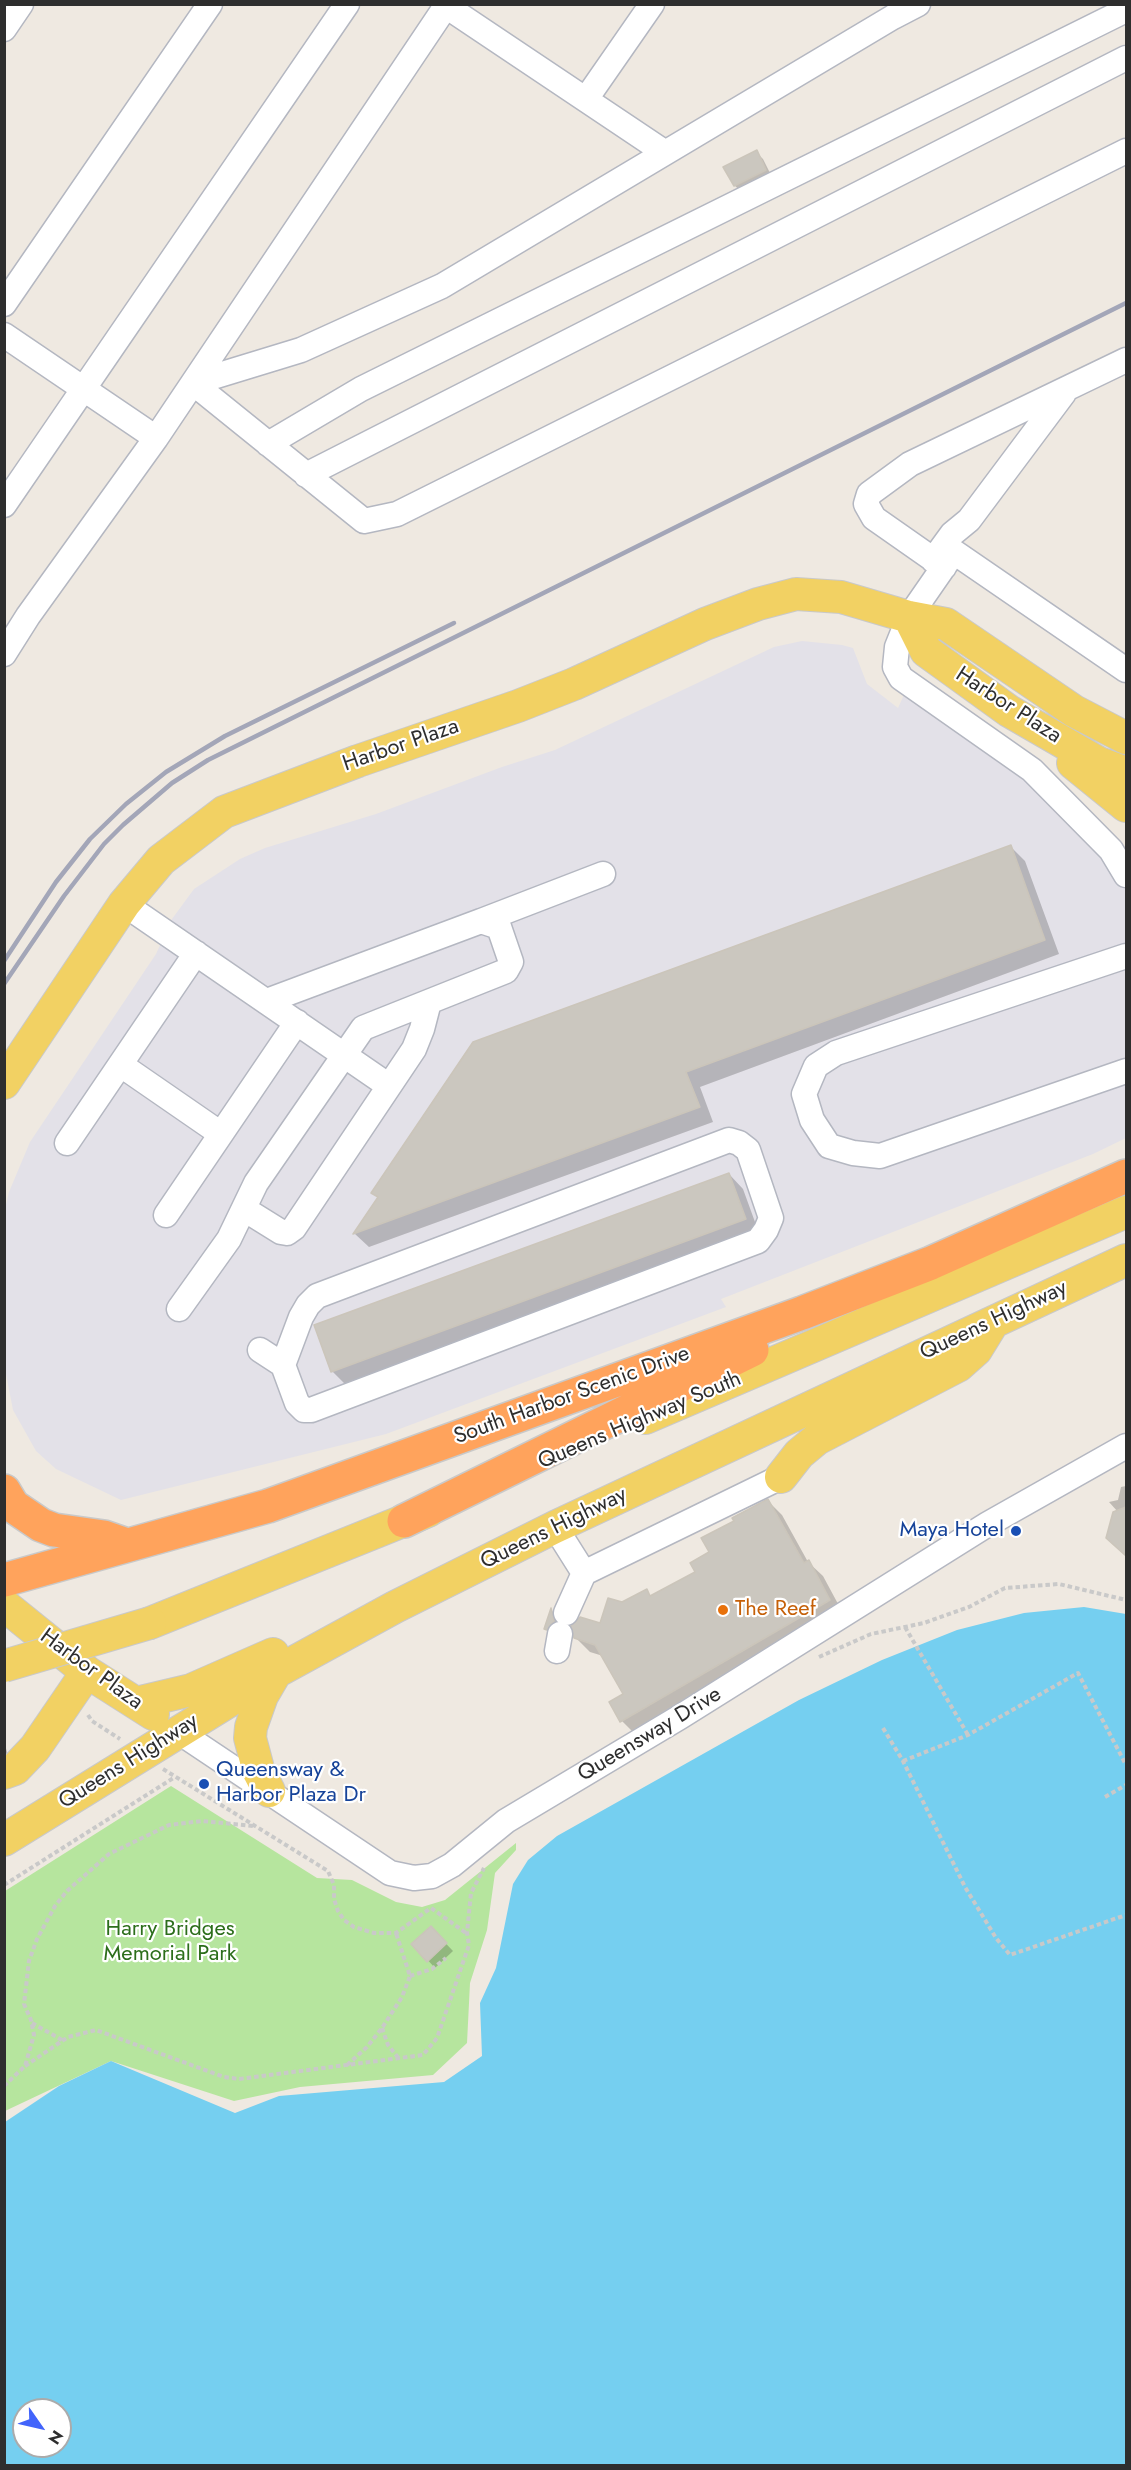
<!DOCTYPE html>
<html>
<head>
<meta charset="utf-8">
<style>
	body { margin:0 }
	#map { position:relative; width:1131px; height:2470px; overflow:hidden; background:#efe9e1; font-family:Jost,sans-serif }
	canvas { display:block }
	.frame { position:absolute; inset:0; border:6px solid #2e2e2e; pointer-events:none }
	.north { position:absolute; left:12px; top:2398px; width:60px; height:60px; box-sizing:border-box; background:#fff; border:2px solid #ababab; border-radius:50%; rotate:124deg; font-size:16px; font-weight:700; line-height:24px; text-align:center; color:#2e2e2e }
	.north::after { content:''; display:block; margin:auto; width:21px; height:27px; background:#4264fb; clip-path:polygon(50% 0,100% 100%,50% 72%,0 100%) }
</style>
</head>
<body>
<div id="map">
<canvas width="1131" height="2470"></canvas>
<div class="frame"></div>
<div class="north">N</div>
</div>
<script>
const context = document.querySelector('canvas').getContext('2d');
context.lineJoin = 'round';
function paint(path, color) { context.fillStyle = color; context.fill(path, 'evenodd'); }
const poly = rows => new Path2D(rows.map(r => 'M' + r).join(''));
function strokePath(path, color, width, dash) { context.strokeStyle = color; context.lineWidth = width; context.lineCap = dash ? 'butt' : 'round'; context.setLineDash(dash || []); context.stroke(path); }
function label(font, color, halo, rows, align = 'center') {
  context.font = font + ' Jost,sans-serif'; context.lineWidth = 4.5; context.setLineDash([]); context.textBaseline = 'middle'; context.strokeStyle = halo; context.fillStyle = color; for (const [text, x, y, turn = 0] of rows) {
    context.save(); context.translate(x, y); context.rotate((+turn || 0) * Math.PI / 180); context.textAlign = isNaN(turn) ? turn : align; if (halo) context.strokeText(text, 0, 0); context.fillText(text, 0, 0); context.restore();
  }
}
const industrial = poly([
	[802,641,842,645,853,648,867,684,898,708,913,675,978,718,1039,763,1084,804,1126,855,1126,1138,1093,1154,721,1299,726,1307,386,1434,121,1500,56,1469,36,1451,13,1410,4,1364,4,1213,9,1192,30,1142,156,954,172,919,194,889,240,859,265,848,376,814,502,767,555,750,774,647]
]);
const green = poly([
	[171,1786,317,1878,352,1880,396,1902,422,1907,445,1900,516,1843,516,1850,495,1873,487,1930,470,1983,467,2043,433,2075,300,2087,234,2101,111,2061,5,2111,5,1891]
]);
const water = poly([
	[1084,1607,1126,1614,1126,2465,5,2465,5,2122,59,2086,111,2061,235,2113,279,2096,444,2082,482,2056,480,2003,496,1968,513,1884,528,1860,557,1836,799,1700,882,1660,957,1630,1024,1613],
	[24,2410,60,2410,60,2446,24,2446]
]);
const shadow = poly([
	[756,152,763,159,772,177,742,192,735,186],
	[1011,847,1025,861,1059,954,700,1087,713,1122,369,1247,355,1234,379,1198,373,1192],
	[729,1174,743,1189,759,1233,346,1385,332,1371],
	[1126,1486,1126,1555,1108,1537,1118,1512,1109,1502,1118,1500,1121,1487],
	[768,1501,782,1515,808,1562,823,1576,844,1615,636,1735,622,1721,625,1695,603,1656,590,1652,575,1637,601,1625,622,1604,646,1591,652,1597,697,1573,736,1521],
	[552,1611,565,1624,561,1643,546,1629],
	[4,1742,9,1758,4,1759],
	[431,1928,453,1951,435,1968,413,1944]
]);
const building = poly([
	[757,150,766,170,734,186,723,167,757,150],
	[1011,845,1045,940,686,1072,700,1107,353,1234,378,1197,371,1193,473,1042,1011,845],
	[729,1173,746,1219,331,1372,314,1325,729,1173],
	[768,1499,804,1563,809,1560,830,1600,620,1722,609,1702,623,1694,595,1645,574,1638,571,1626,580,1617,600,1623,608,1598,622,1602,647,1589,650,1596,695,1572,690,1563,709,1552,701,1538,734,1521,732,1518,768,1499],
	[1126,1507,1126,1556,1106,1538,1113,1512,1126,1507],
	[551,1608,554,1621,547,1630,544,1629,551,1608],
	[431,1926,447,1943,427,1962,411,1944,431,1926]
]);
const path = poly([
	[905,1627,968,1735],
	[819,1657,871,1634,924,1623,969,1607,1005,1588,1059,1584,1126,1600],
	[88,1715,92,1721,120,1739],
	[883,1728,903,1761,965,1887,996,1938,1010,1955,1126,1915],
	[903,1761,968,1735,1078,1673,1126,1765],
	[163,1769,328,1871,334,1885,334,1899,338,1911,344,1920,354,1927,374,1933,396,1933,431,1908,466,1933],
	[1105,1797,1126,1785],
	[4,1885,175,1777],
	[410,1976,432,1969,446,1958],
	[32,2023,62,2040],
	[382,2028,388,2045,400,2060],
	[347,2065,367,2047,382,2028,402,1997,410,1976,396,1933],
	[25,2066,68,2037,96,2030,224,2077,239,2079,423,2055,437,2038,469,1945,467,1933,471,1893,484,1868],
	[4,2086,25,2066,34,2035,31,2020,24,2004,29,1961,37,1939,55,1906,67,1891,109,1854,169,1825,202,1821,253,1826]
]);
const minor = poly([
	[443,4,664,152],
	[4,29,21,4],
	[586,99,652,4],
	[4,304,210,4],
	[4,335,156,438],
	[193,383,364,521,397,514,1126,151],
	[193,383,301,350,442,286,893,17,918,4],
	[268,444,361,389,1126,10],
	[306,475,1126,58],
	[4,505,347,4],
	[933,560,952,534,969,520,1064,393],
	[944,567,874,518,866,504,869,494,910,464,1126,360],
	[4,654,28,616,156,438,446,6],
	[1126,670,954,552,909,617,897,647,895,667,901,678,1032,770,1111,850,1126,875],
	[124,904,389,1086],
	[481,921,603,874],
	[1126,956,836,1053,816,1066,804,1094,812,1120,829,1146,853,1153,880,1156,1126,1071],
	[121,1065,221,1134],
	[67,1143,196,953],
	[244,1209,281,1232,287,1233,294,1228,414,1049,422,1029,429,1002],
	[166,1215,297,1022],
	[179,1309,229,1239,256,1183,363,1028,506,971,511,962,499,927,481,921,267,1001],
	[260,1350,283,1365,297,1403,304,1410,311,1410,758,1241,766,1230,771,1218,748,1150,739,1143,729,1140,317,1296,308,1305,301,1317,283,1365],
	[555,1527,584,1573],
	[566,1613,584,1573,781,1477],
	[557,1651,560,1634],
	[179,1732,390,1873,414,1878,432,1876,452,1865,506,1821,680,1717,988,1524,1126,1446]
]);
const major = poly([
	[909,617,926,651,1009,711,1099,763,1126,773],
	[1073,763,1126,806],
	[4,1083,124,904,161,860,224,812,358,761,518,706,574,684,705,624,758,604,796,594,841,597,909,617,946,624,1074,711,1126,738],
	[645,1418,1126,1212],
	[781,1477,799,1454,817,1439,958,1366,976,1350,992,1324],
	[4,1605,87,1672,153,1714],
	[150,1623,428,1511],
	[136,1703,191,1690,273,1654],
	[4,1773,15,1769,35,1748,87,1672],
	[269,1791,259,1772,250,1738,251,1727,262,1696,276,1672],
	[4,1840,276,1672,395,1607,555,1527,1126,1260]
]);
const highway = poly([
	[4,1491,13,1506,41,1525,54,1530,104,1537,127,1545],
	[404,1521,752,1350],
	[4,1580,268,1506,802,1313,931,1263,1126,1176]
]);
const rail = poly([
	[4,961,56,882,90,839,126,804,166,772,225,736,454,623],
	[4,984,64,896,104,844,123,825,172,783,208,760,1126,303]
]);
const majorBridge = poly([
	[4,1666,150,1623]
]);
const markers = [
	[1016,1531,6,"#1a4fb4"],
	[723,1610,6,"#e8710a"],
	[204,1784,6,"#1a4fb4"]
];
const streetNames = [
	["Harbor Plaza",1008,706,33],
	["Harbor Plaza",401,746,-19],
	["Queens Highway",994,1321,-25],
	["South Harbor Scenic Drive",572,1396,-20],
	["Queens Highway South",640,1421,-23],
	["Queens Highway",554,1529,-26],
	["Harbor Plaza",91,1670,36],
	["Queensway Drive",650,1735,-31],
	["Queens Highway",129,1762,-32]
];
const transitNames = [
	["Maya Hotel",1004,1531],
	["Queensway &",216,1771,"left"],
	["Harbor Plaza Dr",216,1796,"left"]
];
const foodNames = [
	["The Reef",735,1610]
];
const parkNames = [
	["Harry Bridges",170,1930],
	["Memorial Park",170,1955]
];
paint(industrial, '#e3e1e8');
paint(green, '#b6e59e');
paint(water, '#75cff0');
paint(shadow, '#0003');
paint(building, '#cbc7bf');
strokePath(building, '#cbc5ba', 1.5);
strokePath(minor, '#b4b7c1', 27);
strokePath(major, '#c9c9c9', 34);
strokePath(highway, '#c9c9c9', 36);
strokePath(path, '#c9c9c9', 4, [4.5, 3]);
strokePath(minor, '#fff', 24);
strokePath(major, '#f2d163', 32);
strokePath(highway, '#ffa35c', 33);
strokePath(rail, '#a3a6b8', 4.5);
strokePath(majorBridge, '#c9c9c9', 34, []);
strokePath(majorBridge, '#f2d163', 32);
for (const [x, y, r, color] of markers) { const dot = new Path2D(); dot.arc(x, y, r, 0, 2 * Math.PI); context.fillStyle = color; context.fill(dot); strokePath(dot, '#fff', 2); }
label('22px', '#2e2e2e', '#fff', streetNames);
label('22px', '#164399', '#fff', transitNames, 'right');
label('22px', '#c56008', '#fff', foodNames, 'left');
label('22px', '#2c6e1b', '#fff', parkNames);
</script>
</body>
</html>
